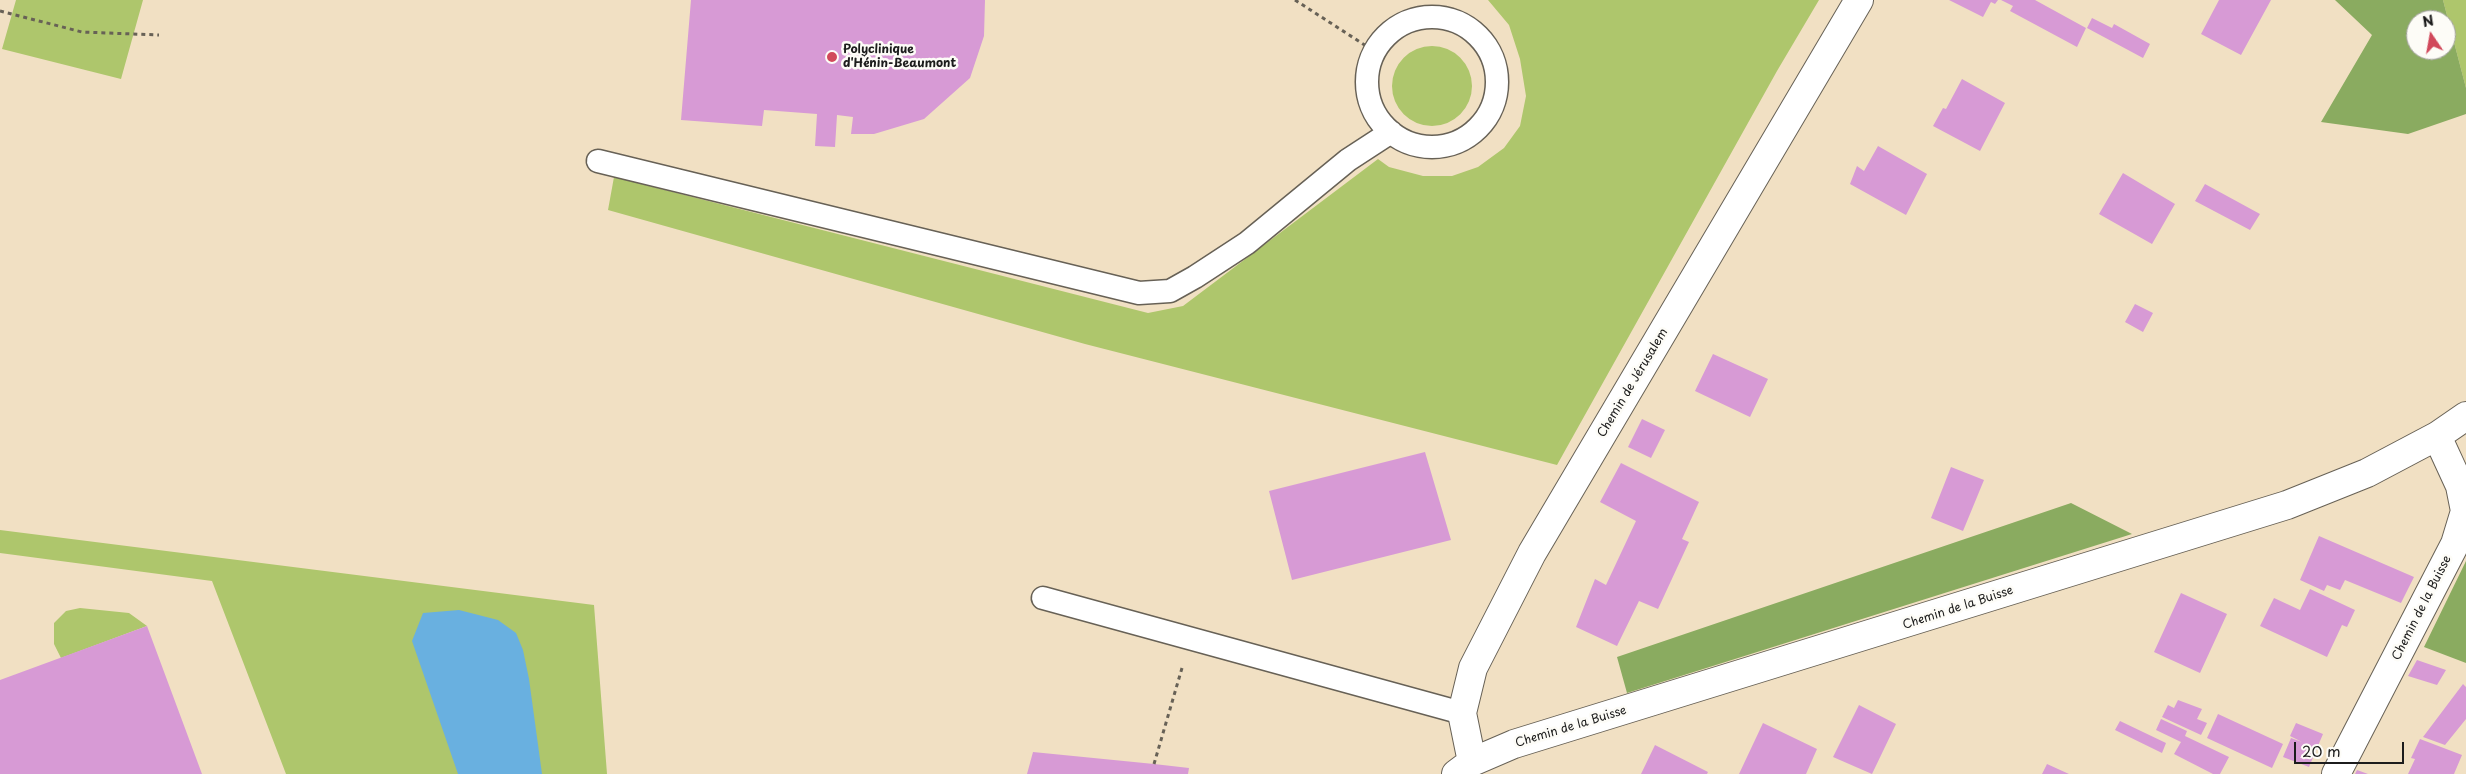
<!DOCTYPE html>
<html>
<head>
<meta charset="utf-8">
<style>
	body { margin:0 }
	#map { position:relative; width:2466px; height:774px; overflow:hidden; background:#f1e0c3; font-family:"Playpen Sans",sans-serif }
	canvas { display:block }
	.north { position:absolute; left:2406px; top:10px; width:50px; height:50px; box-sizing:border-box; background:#fdfcf7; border:1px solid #a3a29f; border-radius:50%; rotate:348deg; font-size:14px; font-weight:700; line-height:20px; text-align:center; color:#1c1c1c }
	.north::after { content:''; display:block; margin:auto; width:18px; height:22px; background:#d1495b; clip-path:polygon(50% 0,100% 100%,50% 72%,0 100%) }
	.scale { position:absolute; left:2294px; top:742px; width:110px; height:22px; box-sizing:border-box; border:2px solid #1c1c1c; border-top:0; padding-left:6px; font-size:15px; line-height:18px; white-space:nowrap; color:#1c1c1c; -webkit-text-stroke:4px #fdfcf7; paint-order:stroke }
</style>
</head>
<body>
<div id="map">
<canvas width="2466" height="774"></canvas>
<div class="north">N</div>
<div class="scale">20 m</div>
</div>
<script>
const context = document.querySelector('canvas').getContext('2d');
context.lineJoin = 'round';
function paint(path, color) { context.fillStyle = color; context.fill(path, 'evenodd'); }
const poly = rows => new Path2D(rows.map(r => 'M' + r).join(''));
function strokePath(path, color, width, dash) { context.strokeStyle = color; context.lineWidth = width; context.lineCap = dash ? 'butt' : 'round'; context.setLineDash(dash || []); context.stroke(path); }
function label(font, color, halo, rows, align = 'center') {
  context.font = font + ' "Playpen Sans",sans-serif'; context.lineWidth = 5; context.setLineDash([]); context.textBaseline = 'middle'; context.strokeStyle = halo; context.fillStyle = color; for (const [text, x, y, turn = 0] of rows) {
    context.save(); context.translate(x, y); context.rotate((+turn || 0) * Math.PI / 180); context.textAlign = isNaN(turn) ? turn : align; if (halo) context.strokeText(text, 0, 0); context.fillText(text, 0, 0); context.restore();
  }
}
const green = poly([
	[16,0,143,0,121,79,2,49],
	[1488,0,1819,0,1777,71,1557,465,1085,344,608,210,614,177,1148,313,1183,306,1378,159,1389,167,1423,176,1452,176,1478,167,1504,148,1520,126,1526,96,1520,59,1509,25],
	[2443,0,2466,0,2466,88],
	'1392 86a40 40 0 1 1 80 0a40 40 0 1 1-80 0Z',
	[0,530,594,605,607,774,286,774,212,581,0,553],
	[80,608,129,613,147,626,61,658,54,644,54,623,66,611]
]);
const forest = poly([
	[2335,0,2443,0,2466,88,2466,114,2408,134,2321,122,2372,35],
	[2416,20,2446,20,2446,50,2416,50],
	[2071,503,2132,534,1627,693,1617,657],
	[2466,561,2466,663,2424,647]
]);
const water = poly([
	[459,610,498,620,516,633,523,650,529,679,542,774,458,774,412,641,423,613]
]);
const building = poly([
	[691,0,985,0,984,36,970,78,924,119,874,134,851,134,853,117,837,115,835,147,815,146,817,114,764,110,762,126,681,120],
	[1949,0,1998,0,1995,4,1991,2,1983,17],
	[2001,0,2035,0,2086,28,2077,47,2010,11,2013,6],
	[2219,0,2271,0,2241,55,2201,34],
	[2092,18,2112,28,2114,24,2150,44,2143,58,2087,28],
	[1962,79,2005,103,1980,151,1933,126,1943,108,1946,109],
	[1878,146,1927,174,1906,215,1850,184,1857,166,1864,171],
	[2123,173,2175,204,2152,244,2099,214],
	[2205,184,2260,214,2250,230,2195,201],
	[2135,304,2153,313,2143,332,2125,322],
	[1713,354,1768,379,1750,417,1695,391],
	[1642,419,1665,430,1651,458,1628,447],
	[1425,452,1451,540,1292,580,1269,491],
	[1621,463,1699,502,1682,539,1689,542,1658,609,1639,601,1617,646,1576,627,1595,579,1606,585,1636,521,1600,502],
	[1951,467,1984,480,1963,531,1931,518],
	[2319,536,2414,577,2401,603,2345,580,2340,590,2327,585,2324,591,2300,580],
	[2310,589,2355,610,2347,627,2342,625,2327,657,2260,626,2274,598,2300,610],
	[2181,593,2227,614,2200,673,2154,652],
	[147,626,202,774,0,774,0,680],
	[2417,660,2446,670,2437,685,2408,676],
	[2463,684,2466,687,2466,719,2445,745,2423,737],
	[2178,700,2202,709,2197,719,2207,723,2201,735,2162,717,2168,705,2174,708],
	[1859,705,1896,724,1872,774,1833,757],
	[2218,714,2283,744,2272,768,2207,738],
	[2161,719,2187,731,2185,736,2229,757,2220,774,2213,774,2174,754,2181,742,2156,730],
	[2120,721,2166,743,2162,753,2115,730],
	[1763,723,1817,749,1806,774,1739,774],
	[2296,723,2323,734,2309,767,2283,757,2291,738,2302,742,2290,736],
	[2420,739,2462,755,2454,774,2408,774,2415,759,2411,758],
	[1655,745,1708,772,1707,774,1641,774],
	[1033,752,1154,764,1189,768,1188,774,1027,774],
	[2047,764,2069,774,2042,774],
	[2357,770,2368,774,2355,774]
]);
const path = poly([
	[1295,0,1374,51],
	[0,11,82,32,159,35],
	[1154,764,1182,668]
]);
const service = poly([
	'1367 82a65 65 0 1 1 130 0a65 65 0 1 1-130 0Z',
	[598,161,1139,293,1170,291,1195,277,1247,243,1348,160,1391,132],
	[1043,598,1462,713]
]);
const minor = poly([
	[1472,762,1462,713,1473,668,1532,553,1859,0],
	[1456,774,1472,762,1514,744,2287,505,2367,473,2437,436,2466,416],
	[2336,774,2455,544,2465,511,2460,486,2437,436]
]);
const markers = [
	[832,57,6,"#d1495b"]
];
const poiNames = [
	["Polyclinique",843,50],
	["d'Hénin-Beaumont",843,64]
];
const streetNames = [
	["Chemin de Jérusalem",1633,383,-59],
	["Chemin de la Buisse",1958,608,-18],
	["Chemin de la Buisse",2422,608,-63],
	["Chemin de la Buisse",1571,727,-17]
];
paint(green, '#aec66c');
paint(forest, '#8aab60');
paint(water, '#69b0e0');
paint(building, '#d79ad5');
strokePath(service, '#676156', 25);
strokePath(minor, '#676156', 30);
strokePath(path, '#676156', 3, [4, 4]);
strokePath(service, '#fff', 22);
strokePath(minor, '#fff', 28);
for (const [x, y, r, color] of markers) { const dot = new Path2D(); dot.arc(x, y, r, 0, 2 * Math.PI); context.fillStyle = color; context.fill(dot); strokePath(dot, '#fdfcf7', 2); }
label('bold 12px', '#1c1c1c', '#fdfcf7', poiNames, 'left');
label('12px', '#1c1c1c', '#fdfcf7', streetNames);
</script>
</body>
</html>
